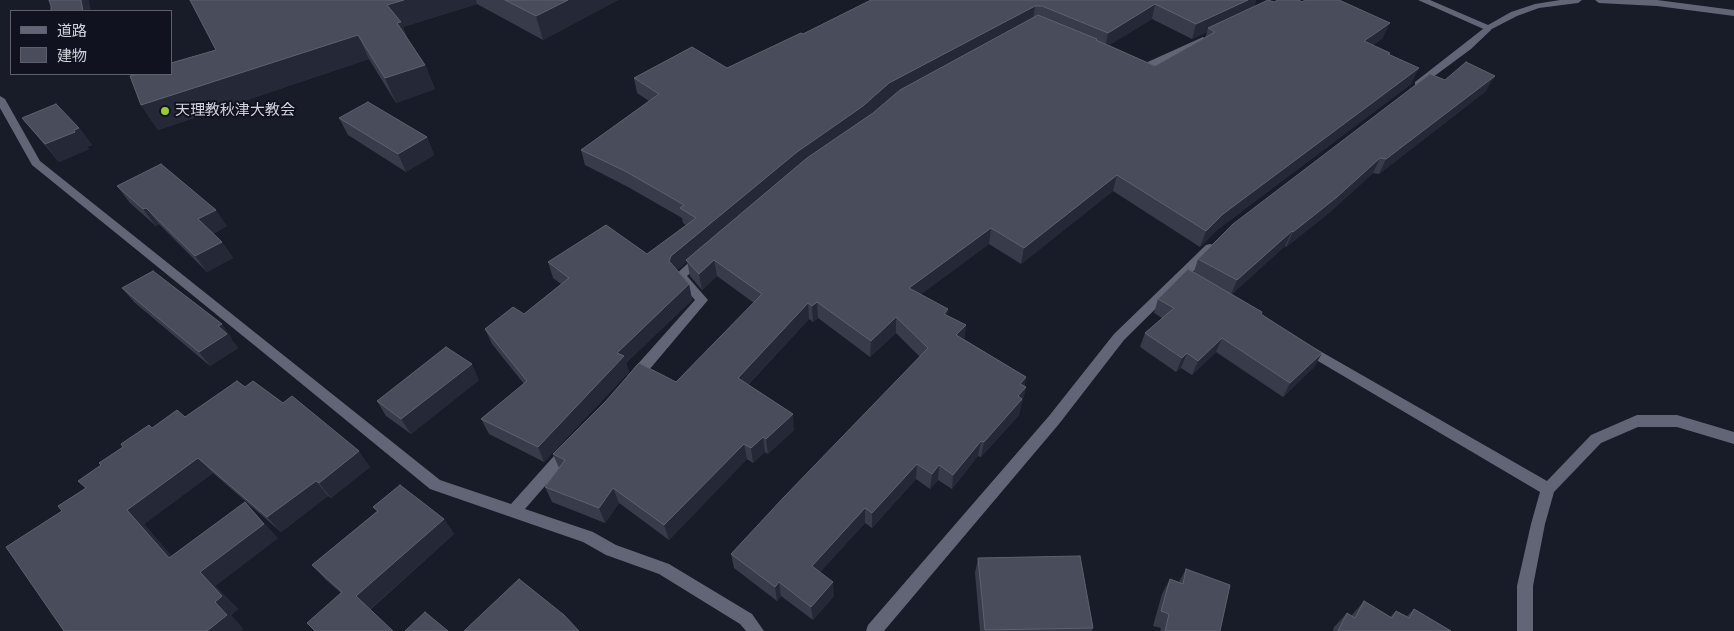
<!DOCTYPE html>
<html>
<head>
<meta charset="utf-8">
<style>
	body { margin:0 }
	#map { position:relative; width:1734px; height:631px; overflow:hidden; background:#181b28; font-family:Helvetica,"Noto Sans JP",sans-serif }
	canvas { display:block }
	.legend { position:absolute; left:10px; top:10px; width:162px; height:65px; box-sizing:border-box; background:#10121f; border:1px solid #5d5f6b; margin:0; padding:6px 9px; list-style:none; font-size:15px; color:#d1d3dd }
	.legend li { display:flex; align-items:center; gap:10px; height:25px }
	.legend b { width:25px; border:1px solid #5d5f6b }
</style>
</head>
<body>
<div id="map">
<canvas width="1734" height="631"></canvas>
<ul class="legend">
<li><b style="height:6px;background:#626576"></b>道路</li>
<li><b style="height:14px;background:#494c5a"></b>建物</li>
</ul>
</div>
<script>
const context = document.querySelector('canvas').getContext('2d');
context.lineJoin = 'round';
const poly = rows => new Path2D(rows.map(r => 'M' + r).join(''));
function paint(path, color) { context.fillStyle = color; context.fill(path, 'evenodd'); }
function strokePath(path, color, width, dash) { context.strokeStyle = color; context.lineWidth = width; context.lineCap = dash ? 'butt' : 'round'; context.setLineDash(dash || []); context.stroke(path); }
function label(font, color, halo, rows, align = 'center') {
  context.font = font + ' Helvetica,"Noto Sans JP",sans-serif'; context.lineWidth = 4; context.setLineDash([]); context.textBaseline = 'middle'; context.strokeStyle = halo; context.fillStyle = color; for (const [text, x, y, turn = 0] of rows) {
    context.save(); context.translate(x, y); context.rotate((+turn || 0) * Math.PI / 180); context.textAlign = isNaN(turn) ? turn : align; if (halo) context.strokeText(text, 0, 0); context.fillText(text, 0, 0); context.restore();
  }
}
const street = poly([
	[1488,25,1491,26,1491,30,1471,49,1421,86,1415,86,1415,82,1488,25],
	[1203,37,1208,40,1206,42,1144,71,1138,71,1132,67,1137,64,1141,65,1203,37],
	[0,96,5,99,40,161,440,480,511,504,562,447,567,445,572,447,574,451,572,455,525,509,593,532,616,545,669,564,752,614,764,631,746,631,740,624,659,574,606,555,583,542,430,489,275,362,32,165,0,108,0,96],
	[1210,244,1214,245,1216,248,1214,251,1124,340,1059,424,884,631,866,631,868,625,1049,416,1114,334,1206,245,1210,244],
	[701,254,707,258,705,261,687,276,708,300,638,383,633,384,628,383,626,379,628,375,695,300,674,276,697,255,701,254],
	[1306,343,1547,481,1591,435,1637,415,1677,415,1734,432,1734,444,1677,427,1638,427,1601,443,1554,492,1545,524,1533,586,1533,631,1517,631,1517,586,1531,524,1540,492,1301,351,1300,348,1301,345,1306,343]
]);
const secondary = poly([
	[1418,0,1430,0,1488,25,1511,12,1535,4,1560,0,1582,0,1578,3,1539,8,1517,16,1488,31,1418,0],
	[1595,0,1657,0,1734,10,1734,16,1657,6,1599,3,1595,0]
]);
const wall = poly([
	[190,0,618,0,543,40,477,4,403,27,408,39,425,65,435,89,396,103,369,59,158,130,141,105,216,50],
	[871,0,1256,0,1254,7,1274,2,1383,38,1373,45,1389,55,1411,84,1217,230,1200,247,1113,191,1021,264,989,244,921,294,948,316,966,325,964,339,1026,377,1024,387,1026,387,1022,403,1021,405,1019,415,981,457,978,456,952,489,938,480,930,489,916,479,872,528,865,523,820,572,834,596,813,620,781,596,777,601,734,568,731,554,920,357,896,333,870,357,818,318,813,322,809,319,748,385,794,430,768,454,765,452,753,463,747,459,669,540,619,503,605,523,552,502,545,487,559,468,553,454,676,382,754,303,717,276,702,290,690,276,687,261,677,270,689,284,692,300,626,363,629,372,544,462,489,434,481,419,524,384,492,344,485,329,524,314,561,284,553,278,548,262,647,254,686,225,683,223,682,218,628,187,585,165,581,150,649,101,637,93,634,78,727,68,803,34],
	[1152,19,1192,39,1207,32,1205,38,1155,66,1109,45],
	[1445,80,1486,91,1379,174,1373,173,1330,212,1286,247,1285,246,1232,294,1262,312,1261,314,1322,353,1314,367,1283,397,1216,352,1192,375,1181,368,1176,372,1140,347,1145,333,1162,318,1154,313,1158,299,1194,272,1198,259],
	[22,118,79,128,92,145,87,147,89,149,59,162],
	[339,118,427,137,434,155,406,172,348,135],
	[117,186,227,226,213,234,222,242,233,258,207,272,159,224,156,226,130,203],
	[122,288,232,338,231,339,238,348,210,366,134,302],
	[479,380,411,434,386,416,377,401],
	[245,387,370,467,331,498,328,496,281,532,213,473,144,524,171,556,278,538,215,586,238,609,231,615,243,629,240,631,64,631,62,511,86,488,101,465,152,428,185,417],
	[373,507,444,519,454,534,370,610,341,593,326,580,312,565,377,511],
	[978,558,1093,628,1092,631,980,631,975,573],
	[1186,569,1220,631,1160,631,1161,628,1153,626,1162,594,1170,579,1179,582],
	[1364,601,1390,617,1396,611,1407,616,1414,609,1451,631,1333,631,1334,627,1347,613,1351,616]
]);
const shadedWall = poly([
	[81,0,89,0,91,11,83,11],
	[404,0,476,0,477,4,403,27,410,45,406,47,387,5],
	[568,0,618,0,543,40,536,16],
	[1248,0,1256,0,1253,10,1208,28,1207,32,1192,39,1196,24],
	[1155,4,1152,19,1105,48,1108,33],
	[1035,6,1033,21,863,122,798,168,675,272,669,261,671,256,797,152,889,83],
	[1390,23,1383,38,1357,56,1364,41],
	[358,35,369,59,158,130,141,105],
	[425,65,435,89,396,103,385,78],
	[1419,68,1411,84,1217,230,1200,247,1206,231,1223,214],
	[1495,76,1486,91,1379,174,1386,159],
	[79,128,92,145,87,147,89,149,59,162,45,144],
	[427,137,434,155,406,172,398,154],
	[1380,158,1373,173,1330,212,1286,247,1293,232],
	[1117,175,1113,191,1021,264,1024,248],
	[146,208,159,224,156,226,143,209],
	[216,210,227,226,209,236,198,219],
	[991,228,989,244,908,304,909,288],
	[1292,231,1285,246,1231,295,1237,280],
	[222,242,233,258,207,272,195,256],
	[714,260,717,276,702,290,699,274],
	[689,284,692,300,626,363,629,372,544,462,538,447,617,353],
	[817,302,818,318,813,322,812,306],
	[808,303,809,319,740,393,738,378],
	[948,309,947,325,944,314],
	[896,317,896,333,870,357,871,341],
	[222,324,232,338,231,339,238,348,210,366,199,352,218,326],
	[966,325,964,341,956,335],
	[1222,338,1216,352,1192,375,1198,361],
	[1187,353,1181,368,1176,372,1182,358],
	[1322,353,1314,367,1283,397,1290,383],
	[472,364,479,380,411,434,401,419],
	[1026,377,1024,390,1026,387,1022,403,1021,405,1019,415,981,457,984,442,1020,384],
	[793,414,794,430,768,454,766,439],
	[763,437,765,452,753,463,751,448],
	[981,441,978,456,952,489,953,475],
	[744,444,747,459,669,540,664,525],
	[359,451,370,467,331,498,319,483],
	[198,458,213,473,144,524,186,572,169,558,127,510],
	[917,464,916,479,872,528,872,513],
	[939,465,938,480,930,489,932,474],
	[316,481,328,496,281,532,267,517],
	[613,488,619,503,605,523,599,508],
	[245,502,278,538,215,586,238,609,231,615,243,629,240,631,207,631,215,602,200,572],
	[865,508,865,523,813,580,812,566],
	[444,519,454,534,368,611,356,596],
	[779,582,781,596,777,601,775,587],
	[833,582,834,596,813,620,811,607]
]);
const building = poly([
	[49,0,81,0,83,11,51,11,51,6,49,0],
	[190,0,404,0,387,5,401,22,397,23,425,65,385,78,358,35,141,105,130,76,138,74,171,74,171,63,216,50,190,0],
	[505,0,568,0,536,16,505,0],
	[871,0,1248,0,1196,24,1155,4,1108,33,1042,6,1035,6,889,83,863,106,797,152,671,256,669,261,689,284,617,353,624,356,538,447,481,419,527,381,485,329,513,307,524,314,569,278,548,262,606,225,647,254,696,218,680,208,684,205,625,171,581,150,659,94,634,78,692,47,727,68,801,33,803,34,871,0],
	[1268,0,1274,2,1278,0,1299,0,1302,2,1305,0,1339,0,1390,23,1364,41,1390,53,1388,54,1419,68,1223,214,1206,231,1117,175,1024,248,991,228,909,288,948,309,944,314,966,325,956,335,1026,377,1020,384,1026,387,1018,396,1022,399,984,442,981,441,953,475,939,465,932,474,917,464,872,513,865,508,812,566,833,582,811,607,779,582,775,587,731,554,784,497,928,348,896,317,871,341,817,302,812,306,808,303,738,378,793,414,766,439,763,437,751,448,744,444,664,525,613,488,599,508,545,487,565,460,553,454,606,401,639,363,676,382,762,294,714,260,699,274,686,260,807,158,873,113,900,90,1038,15,1097,39,1096,40,1155,66,1215,32,1208,28,1268,0],
	[1466,62,1495,76,1386,159,1380,158,1337,197,1293,232,1292,231,1237,280,1198,259,1233,224,1430,74,1445,80,1466,62],
	[368,102,427,137,398,154,339,118,368,102],
	[56,104,79,128,74,130,75,132,45,144,22,118,56,104],
	[161,164,216,210,198,219,222,242,195,256,146,208,143,209,117,186,161,164],
	[1188,269,1262,312,1261,314,1270,320,1322,353,1290,383,1222,338,1198,361,1187,353,1182,358,1145,333,1174,308,1158,299,1188,269],
	[153,271,222,324,218,326,227,334,199,352,122,288,153,271],
	[446,347,472,364,401,419,377,401,446,347],
	[237,381,245,387,253,381,283,403,292,396,359,451,319,483,316,481,267,517,198,458,127,510,169,558,245,502,264,524,200,572,222,596,215,602,227,615,207,631,64,631,6,547,62,511,58,506,86,488,78,481,101,465,99,463,123,447,121,444,149,425,152,428,177,410,185,417,237,381],
	[400,485,444,519,356,596,393,631,315,631,307,623,342,592,312,565,378,511,373,507,400,485],
	[1080,556,1093,628,985,630,978,558,1080,556],
	[1186,569,1230,585,1220,631,1165,631,1169,614,1161,611,1170,579,1183,584,1186,569],
	[519,579,564,615,579,631,464,631,519,579],
	[1364,601,1392,618,1396,611,1409,618,1414,609,1451,631,1338,631,1347,613,1355,618,1364,601],
	[425,612,448,631,405,631,425,612]
]);
const markers = [
	[165,111,5,"#99cb35"]
];
const poiNames = [
	["天理教秋津大教会",175,111]
];
paint(street, '#626576');
paint(secondary, '#626576');
paint(wall, '#383b4a');
paint(shadedWall, '#252836');
paint(building, '#494c5a');
strokePath(building, '#5e616e', 1);
for (const [x, y, r, color] of markers) { const dot = new Path2D(); dot.arc(x, y, r, 0, 2 * Math.PI); context.fillStyle = color; context.fill(dot); strokePath(dot, '#10121f', 2); }
label('15px', '#d1d3dd', '#10121f', poiNames, 'left');
</script>
</body>
</html>
